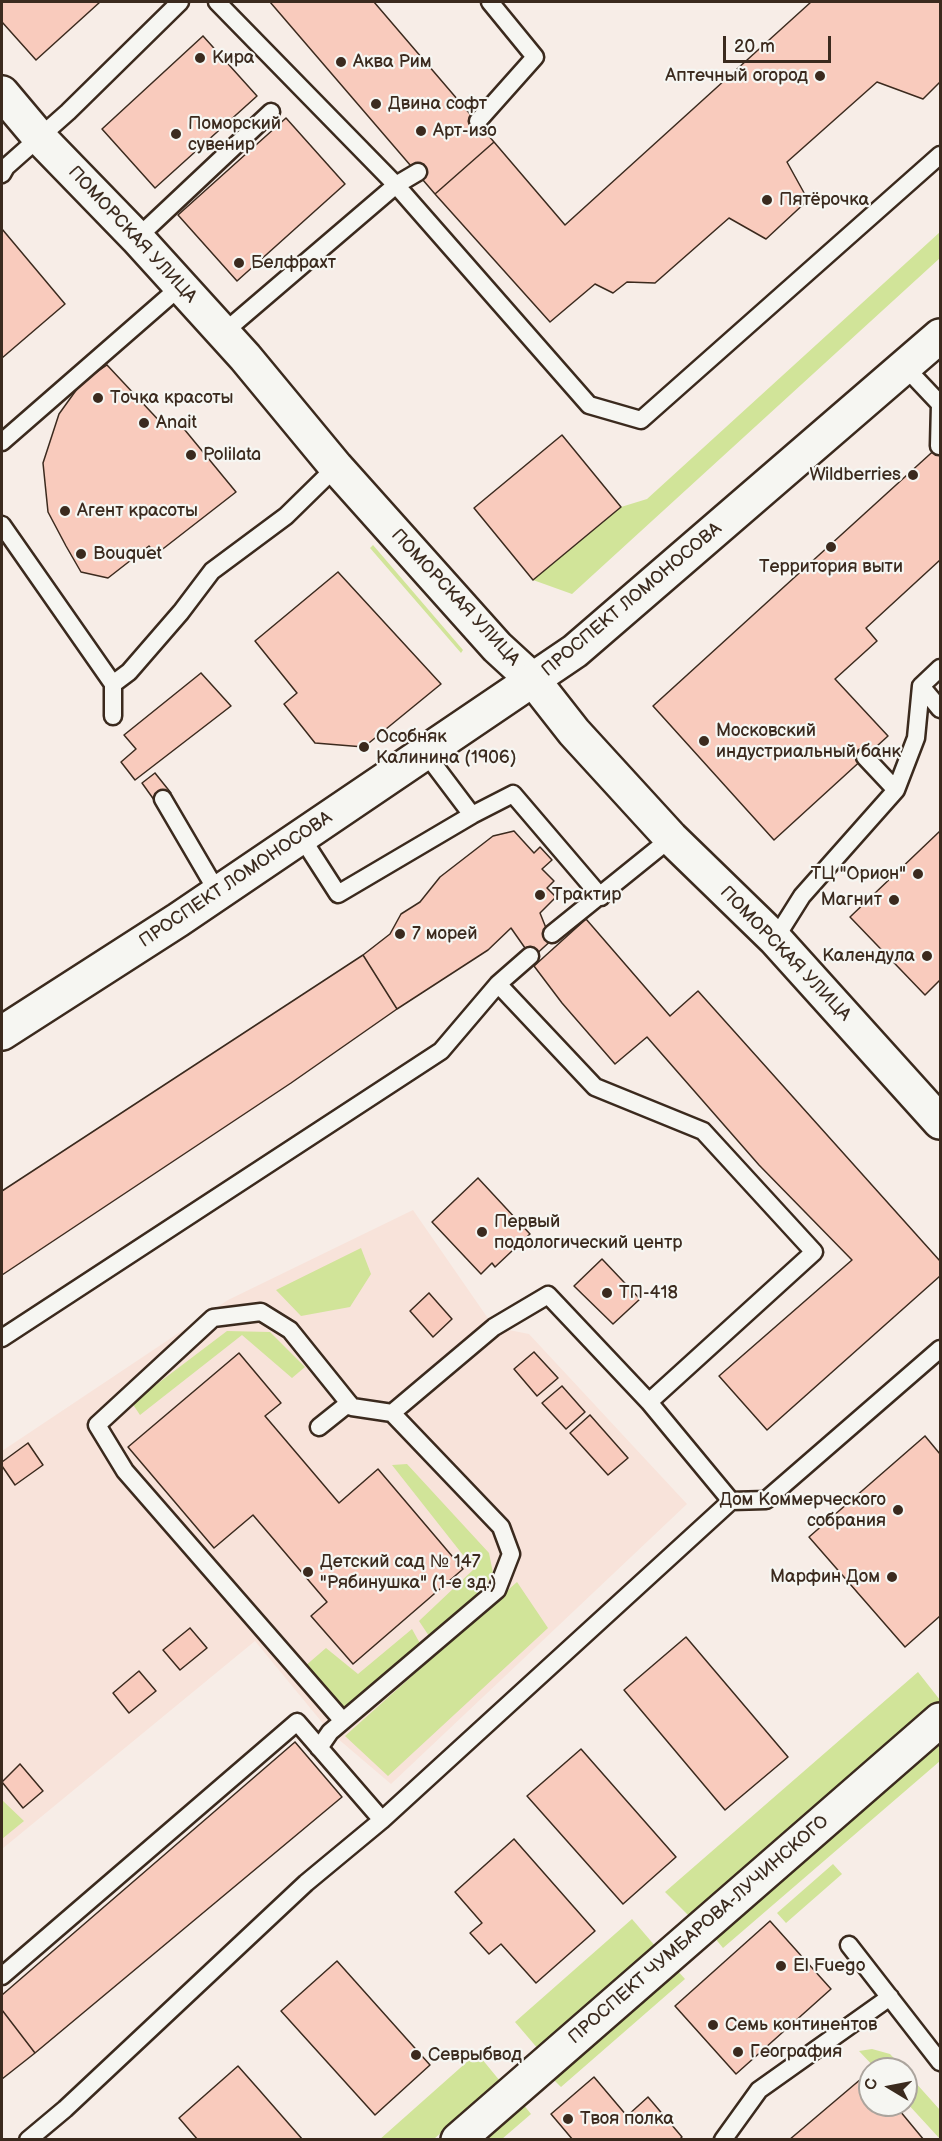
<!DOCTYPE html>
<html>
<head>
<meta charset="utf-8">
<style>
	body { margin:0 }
	#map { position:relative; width:942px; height:2141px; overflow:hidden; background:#f7ede7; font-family:"Balsamiq Sans",sans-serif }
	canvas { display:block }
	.frame { position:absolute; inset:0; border:3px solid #3b2a1e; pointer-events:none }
	.north { position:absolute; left:858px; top:2057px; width:60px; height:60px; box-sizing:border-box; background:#f6f6f2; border:2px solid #aba49d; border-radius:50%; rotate:280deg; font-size:16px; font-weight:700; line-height:24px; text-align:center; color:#3b2a1e }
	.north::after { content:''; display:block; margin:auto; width:21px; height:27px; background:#3b2a1e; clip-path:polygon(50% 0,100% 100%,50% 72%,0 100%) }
	.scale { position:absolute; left:723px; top:36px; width:108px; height:27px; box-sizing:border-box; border:3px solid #3b2a1e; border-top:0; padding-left:8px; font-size:18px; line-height:21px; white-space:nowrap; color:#3b2a1e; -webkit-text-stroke:4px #f6f6f2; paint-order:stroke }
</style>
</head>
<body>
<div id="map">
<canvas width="942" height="2141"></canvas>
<div class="frame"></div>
<div class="north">С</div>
<div class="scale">20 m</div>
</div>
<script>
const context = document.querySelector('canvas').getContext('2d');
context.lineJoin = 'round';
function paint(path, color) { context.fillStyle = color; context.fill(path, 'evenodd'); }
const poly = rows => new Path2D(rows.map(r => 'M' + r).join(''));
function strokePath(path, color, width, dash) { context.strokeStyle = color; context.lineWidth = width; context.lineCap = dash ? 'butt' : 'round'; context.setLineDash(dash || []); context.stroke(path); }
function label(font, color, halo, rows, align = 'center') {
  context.font = font + ' "Balsamiq Sans",sans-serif'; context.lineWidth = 4.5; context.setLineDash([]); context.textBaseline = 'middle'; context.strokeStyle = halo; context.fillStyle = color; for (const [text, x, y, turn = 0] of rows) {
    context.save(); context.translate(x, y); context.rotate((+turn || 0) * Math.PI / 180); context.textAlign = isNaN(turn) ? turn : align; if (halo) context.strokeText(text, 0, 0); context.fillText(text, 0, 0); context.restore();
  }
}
const built = poly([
	[413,1210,494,1327,529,1334,687,1504,391,1784,330,1732,255,1641,2,1849,2,1451,228,1300]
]);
const green = poly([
	[940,232,940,258,572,594,533,580,621,507,647,499],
	[373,545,463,650,461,653,370,548],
	[361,1248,371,1274,350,1307,301,1316,276,1290],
	[227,1331,270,1332,305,1367,292,1378,242,1335,140,1415,132,1403],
	[407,1464,489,1553,493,1573,478,1598,429,1636,419,1621,474,1569,392,1465],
	[517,1582,548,1628,388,1776,345,1736],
	[412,1629,422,1647,341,1712,304,1667,326,1648,358,1674],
	[918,1672,940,1700,691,1918,665,1892],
	[940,1743,940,1761,723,1948,714,1937],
	[2,1800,24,1821,2,1839],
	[833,1864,842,1874,786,1923,777,1913],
	[632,1919,656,1947,539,2050,515,2022],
	[676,1969,685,1979,561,2087,552,2078],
	[872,2049,890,2054,904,2069,876,2069,859,2051],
	[477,2053,500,2081,434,2139,379,2140],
	[906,2072,940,2110,940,2139,906,2102],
	[523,2104,531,2114,502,2139,483,2140]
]);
const building = poly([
	[2,2,100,2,36,60,2,22,2,2],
	[270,2,374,2,494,142,435,194,270,2],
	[811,2,940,2,940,82,923,99,877,82,787,162,808,200,766,239,729,218,655,283,627,282,613,293,595,284,550,322,435,194,494,142,565,225,811,2],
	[203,36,257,96,155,188,102,129,203,36],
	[286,118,345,184,237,281,178,215,286,118],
	[2,229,65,304,2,358,2,229],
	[107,365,165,427,175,418,236,492,155,555,149,546,108,578,81,572,66,546,48,512,43,463,59,414,82,382,107,365],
	[562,435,621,507,533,580,474,508,562,435],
	[940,445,940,560,866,628,877,641,835,679,888,736,774,840,653,706,940,445],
	[338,572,441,684,364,747,315,743,284,704,297,693,255,641,338,572],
	[201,673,231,706,135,780,121,762,136,749,124,735,201,673],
	[155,773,171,793,157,804,142,783,155,773],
	[514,831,534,853,540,847,552,860,542,869,554,881,547,888,556,897,540,913,546,928,555,937,532,958,511,928,488,950,397,1009,363,955,390,934,401,914,420,902,440,877,493,836,514,831],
	[940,831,940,980,925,995,850,917,940,831],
	[586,919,670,1016,698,991,940,1261,940,1276,767,1430,719,1376,852,1260,759,1165,647,1037,615,1064,562,1003,534,966,586,919],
	[363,955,397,1009,291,1083,2,1275,2,1191,363,955],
	[478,1178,530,1234,495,1267,492,1263,481,1274,432,1222,478,1178],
	[602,1259,640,1299,613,1324,574,1286,602,1259],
	[429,1293,452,1319,433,1337,410,1311,429,1293],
	[534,1352,558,1378,537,1396,514,1369,534,1352],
	[239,1353,281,1403,265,1416,339,1503,378,1469,463,1569,353,1664,311,1616,327,1602,253,1515,214,1548,128,1447,239,1353],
	[562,1386,585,1412,566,1429,542,1403,562,1386],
	[590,1415,628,1458,608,1475,570,1433,590,1415],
	[925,1436,940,1454,940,1616,905,1647,809,1537,925,1436],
	[28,1443,43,1465,15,1485,2,1466,2,1462,28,1443],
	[190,1628,207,1648,180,1670,163,1650,190,1628],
	[686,1637,788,1757,725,1810,624,1690,686,1637],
	[139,1671,156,1691,129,1713,113,1693,139,1671],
	[295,1742,342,1797,35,2053,2,2010,2,1995,295,1742],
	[581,1749,676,1857,623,1904,527,1796,581,1749],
	[20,1764,43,1791,23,1808,2,1782,20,1764],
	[514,1839,595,1931,536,1983,501,1944,489,1954,470,1933,482,1923,455,1892,514,1839],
	[770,1921,831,1989,736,2074,675,2006,770,1921],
	[337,1961,430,2065,375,2115,281,2011,337,1961],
	[2,2010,35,2053,2,2079,2,2010],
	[238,2066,261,2092,303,2140,198,2140,179,2118,238,2066],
	[868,2073,870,2105,895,2105,924,2140,789,2140,868,2073],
	[594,2077,627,2116,648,2097,682,2137,679,2140,573,2140,551,2114,594,2077]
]);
const lane = poly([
	[217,2,396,185,589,405,641,420,940,155],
	[478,121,535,57,490,2],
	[2,174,6,167,68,112,180,2],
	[137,238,271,112],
	[223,333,396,185,418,172],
	[905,367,940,404,939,446],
	[2,442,181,286],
	[2,525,113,684,113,716],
	[113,684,129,672,181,612,212,571,286,516,336,467],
	[921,686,940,709],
	[426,754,472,815],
	[865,757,896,790],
	[163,799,218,893],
	[300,835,338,894,472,815,513,794,601,897],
	[552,934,671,838],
	[775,939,802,896,896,790,916,738,921,686,940,668],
	[498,984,595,1087,703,1131,814,1252,649,1402,731,1501,766,1500,940,1349],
	[2,1338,441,1051,498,984,530,956],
	[319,1427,349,1403],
	[343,1721,125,1471,97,1425,213,1318,261,1312,290,1330,352,1407,392,1413],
	[319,1748,330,1732,497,1590,511,1554,501,1527,392,1413,494,1327,548,1295,649,1402],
	[849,1945,940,2062],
	[2,1976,297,1722,382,1820],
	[28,2140,65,2109,306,1883,382,1820,731,1501],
	[723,2140,759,2090,890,1997]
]);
const street = poly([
	[2,93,39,137,137,238,245,357,336,467,497,647,534,681,574,732,671,838,775,939,940,1122],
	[458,2140,940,1720]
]);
const primary = poly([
	[2,1033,178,920,575,651,940,336]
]);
const markers = [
	[200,58,6,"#3b2a1e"],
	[341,62,6,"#3b2a1e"],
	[820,76,6,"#3b2a1e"],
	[376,104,6,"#3b2a1e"],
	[421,131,6,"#3b2a1e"],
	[176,134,6,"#3b2a1e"],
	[767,200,6,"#3b2a1e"],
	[239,263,6,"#3b2a1e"],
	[98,398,6,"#3b2a1e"],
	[144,423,6,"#3b2a1e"],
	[191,455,6,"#3b2a1e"],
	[913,475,6,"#3b2a1e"],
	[65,511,6,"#3b2a1e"],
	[831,547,6,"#3b2a1e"],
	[81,554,6,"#3b2a1e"],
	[704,741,6,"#3b2a1e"],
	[364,747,6,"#3b2a1e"],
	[918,874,6,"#3b2a1e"],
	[540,895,6,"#3b2a1e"],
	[894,900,6,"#3b2a1e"],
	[400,934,6,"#3b2a1e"],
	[927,956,6,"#3b2a1e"],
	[482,1232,6,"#3b2a1e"],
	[607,1293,6,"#3b2a1e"],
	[898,1510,6,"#3b2a1e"],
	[308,1572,6,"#3b2a1e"],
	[892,1577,6,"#3b2a1e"],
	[781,1966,6,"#3b2a1e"],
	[713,2025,6,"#3b2a1e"],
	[738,2052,6,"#3b2a1e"],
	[416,2055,6,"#3b2a1e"],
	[568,2119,6,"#3b2a1e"]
];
const poiNames = [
	["Кира",212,58],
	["Аква Рим",353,62],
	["Аптечный огород",808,76,"right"],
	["Двина софт",388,104],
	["Поморский",188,124],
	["сувенир",188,145],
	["Арт-изо",433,131],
	["Пятёрочка",779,200],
	["Белфрахт",251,263],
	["Точка красоты",110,398],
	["Anait",156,423],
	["Polilata",203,455],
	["Wildberries",901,475,"right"],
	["Агент красоты",77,511],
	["Bouquet",93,554],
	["Территория выти",831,567,"center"],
	["Московский",716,731],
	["индустриальный банк",716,752],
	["Особняк",376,737],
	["Калинина (1906)",376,758],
	["ТЦ \"Орион\"",906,874,"right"],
	["Трактир",552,895],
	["Магнит",882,900,"right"],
	["7 морей",412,934],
	["Календула",915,956,"right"],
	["Первый",494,1222],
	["подологический центр",494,1243],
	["ТП-418",619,1293],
	["Дом Коммерческого",886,1500,"right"],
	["собрания",886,1521,"right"],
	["Детский сад № 147",320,1562],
	["\"Рябинушка\" (1-е зд.)",320,1583],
	["Марфин Дом",880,1577,"right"],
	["El Fuego",793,1966],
	["Семь континентов",725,2025],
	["География",750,2052],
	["Севрыбвод",428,2055],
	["Твоя полка",580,2119]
];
const streetNames = [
	["ПОМОРСКАЯ УЛИЦА",132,235,47],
	["ПОМОРСКАЯ УЛИЦА",455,598,47],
	["ПРОСПЕКТ ЛОМОНОСОВА",632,600,-40],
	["ПРОСПЕКТ ЛОМОНОСОВА",236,880,-34],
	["ПОМОРСКАЯ УЛИЦА",785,954,46],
	["ПРОСПЕКТ ЧУМБАРОВА-ЛУЧИНСКОГО",699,1930,-41]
];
paint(built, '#f8e3da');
paint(green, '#d1e499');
paint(building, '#f9cbbd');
strokePath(building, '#3b2a1e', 1.5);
strokePath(lane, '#3b2a1e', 21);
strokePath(street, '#3b2a1e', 38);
strokePath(primary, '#3b2a1e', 38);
strokePath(lane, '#f6f6f2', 16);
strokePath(street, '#f6f6f2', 33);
strokePath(primary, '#f6f6f2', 33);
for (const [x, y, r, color] of markers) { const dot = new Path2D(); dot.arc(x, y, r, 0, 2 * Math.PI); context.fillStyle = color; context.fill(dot); strokePath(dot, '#f6f6f2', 2); }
label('18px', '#3b2a1e', '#f6f6f2', poiNames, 'left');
label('18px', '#3b2a1e', '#f6f6f2', streetNames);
</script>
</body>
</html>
